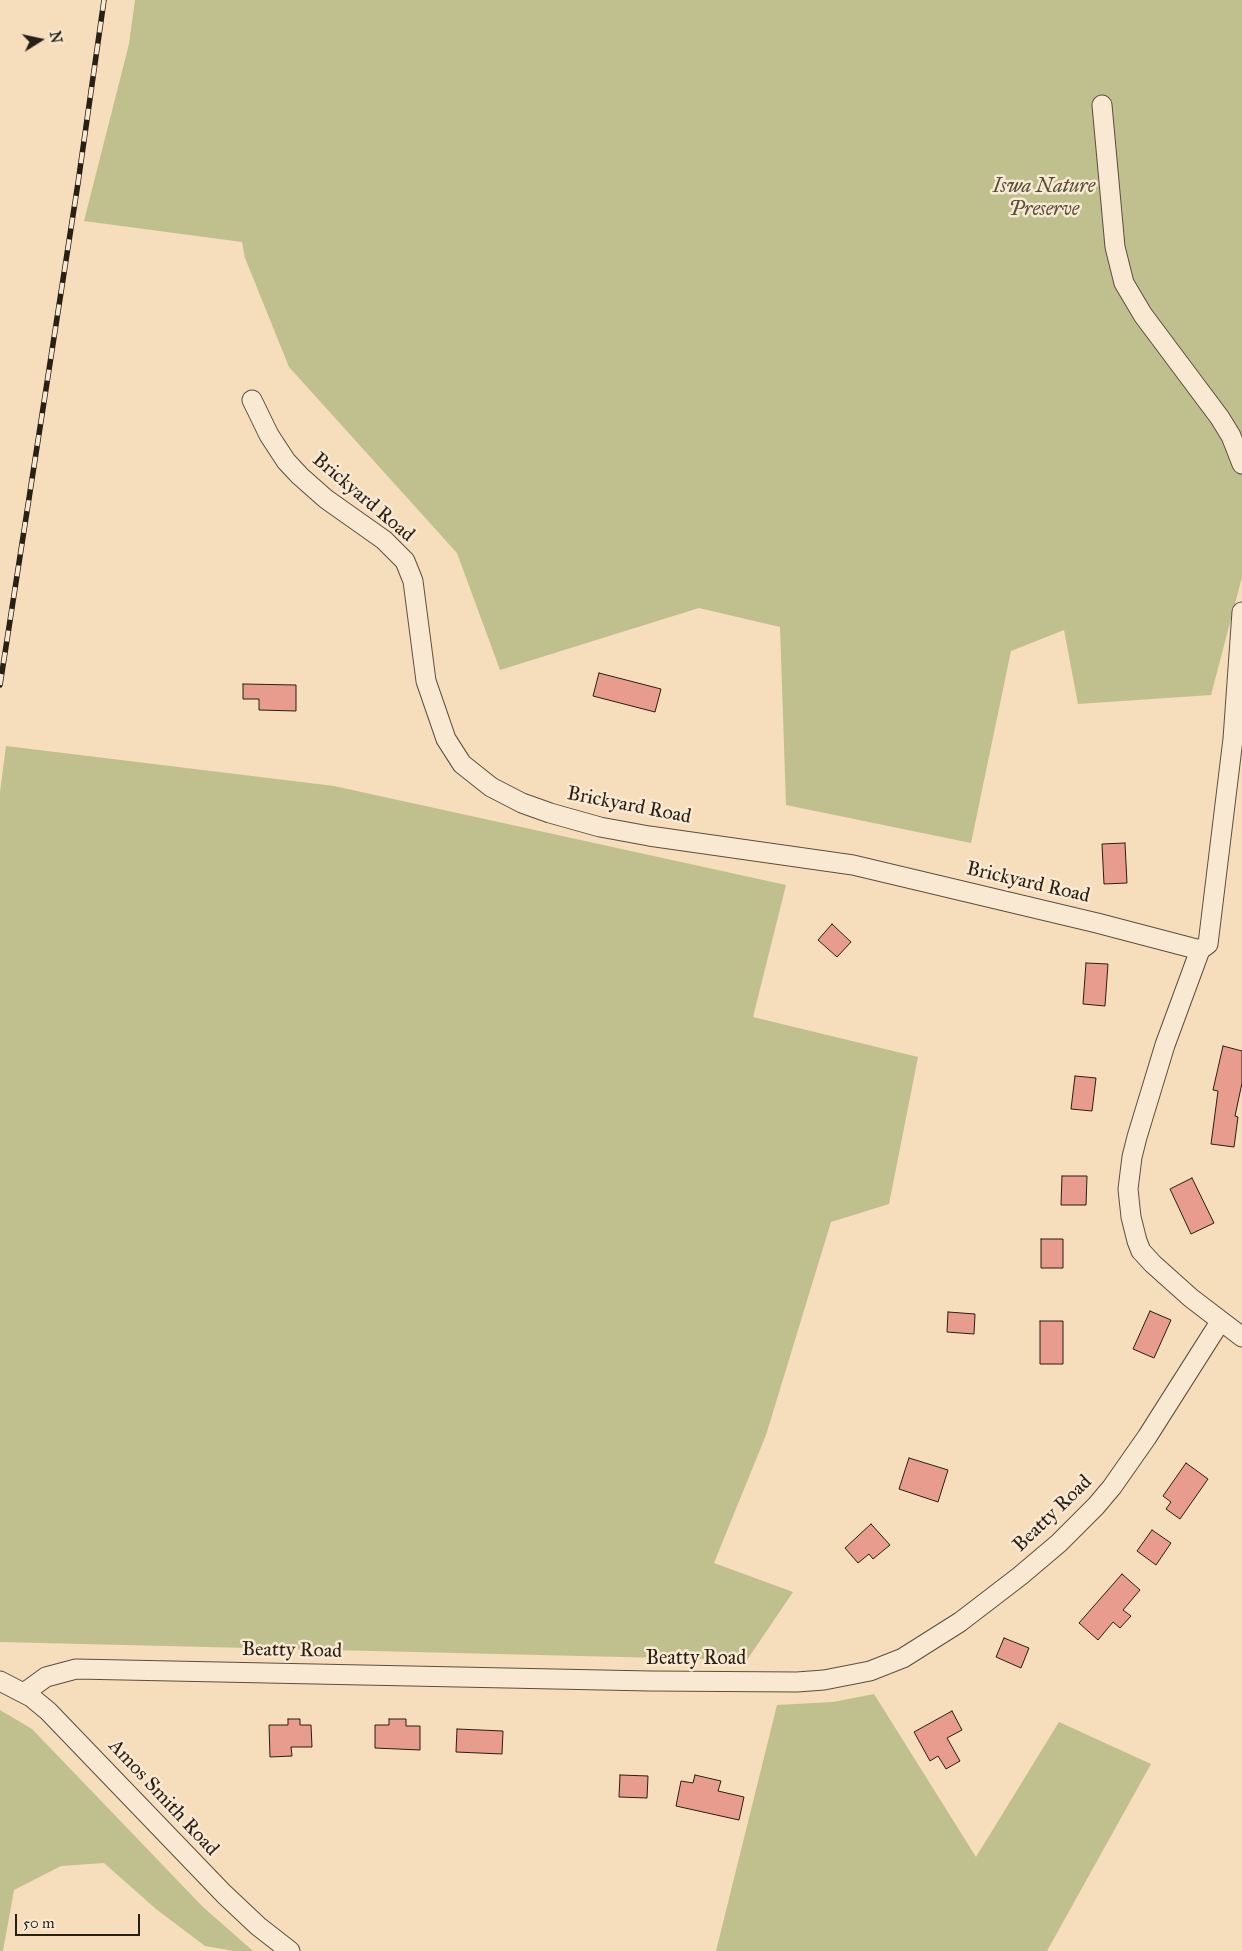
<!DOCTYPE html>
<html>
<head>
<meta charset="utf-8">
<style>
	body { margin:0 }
	#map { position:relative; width:1242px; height:1951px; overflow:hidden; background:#f6ddbb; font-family:"IM FELL Great Primer",serif }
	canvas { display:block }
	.north { position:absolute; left:15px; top:15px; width:50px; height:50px; -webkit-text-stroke:4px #f9e9d3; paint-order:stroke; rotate:80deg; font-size:14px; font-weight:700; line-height:20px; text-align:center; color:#281f15 }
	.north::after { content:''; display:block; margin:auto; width:18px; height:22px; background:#281f15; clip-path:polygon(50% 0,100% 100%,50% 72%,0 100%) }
	.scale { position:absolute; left:15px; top:1914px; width:125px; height:22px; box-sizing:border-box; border:2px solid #281f15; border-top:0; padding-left:6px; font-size:15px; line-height:18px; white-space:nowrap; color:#281f15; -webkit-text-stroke:4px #f9e9d3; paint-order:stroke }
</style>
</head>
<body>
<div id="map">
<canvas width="1242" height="1951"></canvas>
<div class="north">N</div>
<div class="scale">50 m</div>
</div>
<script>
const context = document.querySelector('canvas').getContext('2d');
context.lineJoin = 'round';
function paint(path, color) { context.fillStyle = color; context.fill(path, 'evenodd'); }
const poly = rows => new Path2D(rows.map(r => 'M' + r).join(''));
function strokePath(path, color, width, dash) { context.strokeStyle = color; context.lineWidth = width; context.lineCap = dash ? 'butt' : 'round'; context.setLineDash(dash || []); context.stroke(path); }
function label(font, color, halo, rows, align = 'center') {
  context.font = font + ' "IM FELL Great Primer",serif'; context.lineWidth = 5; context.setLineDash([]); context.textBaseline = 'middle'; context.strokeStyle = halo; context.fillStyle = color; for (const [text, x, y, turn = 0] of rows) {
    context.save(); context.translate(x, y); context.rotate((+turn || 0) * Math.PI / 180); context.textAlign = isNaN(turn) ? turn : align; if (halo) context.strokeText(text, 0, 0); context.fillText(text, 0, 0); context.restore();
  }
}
const green = poly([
	[135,0,1242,0,1242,577,1211,695,1078,704,1064,630,1011,651,971,843,786,805,780,627,699,608,500,670,457,553,289,367,245,258,242,242,84,221,129,44],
	[6,746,334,786,786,885,753,1017,918,1057,889,1204,831,1222,766,1435,714,1563,793,1592,747,1660,0,1642,0,792],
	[874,1694,976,1857,1059,1722,1151,1764,1047,1951,716,1951,777,1705,833,1702],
	[0,1710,32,1729,203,1907,253,1951,234,1951,205,1946,156,1909,104,1863,61,1866,14,1890,3,1951,0,1951]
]);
const building = poly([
	[599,673,661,689,655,712,593,696,599,673],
	[243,684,296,685,296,711,259,710,259,699,243,699,243,684],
	[1125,843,1127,883,1104,884,1102,844,1125,843],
	[832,924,851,942,837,957,818,940,832,924],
	[1086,963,1108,964,1105,1006,1083,1004,1086,963],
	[1223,1046,1242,1051,1242,1083,1235,1116,1238,1117,1234,1147,1211,1144,1218,1091,1213,1090,1223,1046],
	[1075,1076,1096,1078,1092,1111,1071,1109,1075,1076],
	[1062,1176,1087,1176,1086,1205,1061,1205,1062,1176],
	[1192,1178,1214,1223,1191,1234,1170,1189,1192,1178],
	[1041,1239,1063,1239,1063,1268,1041,1268,1041,1239],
	[1150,1311,1171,1320,1154,1358,1133,1349,1150,1311],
	[948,1312,975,1314,974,1334,947,1332,948,1312],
	[1040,1321,1063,1321,1063,1364,1040,1364,1040,1321],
	[909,1458,948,1470,938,1502,899,1489,909,1458],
	[1186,1463,1208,1479,1180,1519,1166,1509,1171,1502,1163,1496,1186,1463],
	[871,1524,890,1545,873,1559,869,1554,858,1563,845,1548,871,1524],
	[1152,1530,1171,1543,1156,1565,1137,1551,1152,1530],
	[1122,1574,1140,1590,1123,1610,1131,1616,1120,1628,1113,1622,1098,1640,1079,1623,1122,1574],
	[1004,1638,1029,1648,1021,1668,996,1657,1004,1638],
	[952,1711,962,1730,947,1738,960,1761,946,1769,938,1756,930,1761,914,1732,952,1711],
	[288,1719,300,1719,300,1725,311,1725,312,1747,291,1747,292,1756,270,1757,269,1725,288,1725,288,1719],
	[389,1719,406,1719,406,1726,420,1726,420,1750,375,1748,375,1725,389,1725,389,1719],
	[457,1729,503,1731,502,1754,456,1752,457,1729],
	[620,1775,648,1776,647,1798,619,1797,620,1775],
	[695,1775,721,1781,718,1791,744,1797,739,1820,676,1806,681,1781,693,1783,695,1775]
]);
const minor = poly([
	[1102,105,1115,247,1124,283,1143,315,1220,418,1231,436,1242,464],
	[252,400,269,435,286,461,300,476,326,499,384,540,405,561,413,581,426,681,446,739,462,764,491,787,522,803,550,813,600,827,649,836,853,865,1097,923,1200,950],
	[1242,612,1233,739,1208,944,1200,950,1165,1045,1137,1137,1132,1157,1128,1189,1131,1217,1137,1241,1141,1251,1153,1264,1191,1298,1242,1337],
	[0,1681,31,1697,48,1711,224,1894,258,1926,290,1951],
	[24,1693,46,1677,76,1669,650,1681,797,1682,824,1680,870,1671,903,1658,960,1622,1020,1576,1059,1543,1096,1506,1112,1487,1147,1437,1220,1322]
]);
const rail = poly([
	[0,685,78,183,104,0]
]);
const parkNames = [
	["Iswa Nature",1044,187],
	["Preserve",1044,210]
];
const streetNames = [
	["Brickyard Road",363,498,40],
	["Brickyard Road",629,806,11],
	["Brickyard Road",1028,883,13],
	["Beatty Road",1053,1514,-44],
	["Beatty Road",292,1651,1],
	["Beatty Road",696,1659],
	["Amos Smith Road",163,1798,47]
];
paint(green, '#bfc08e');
paint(building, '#e79c8d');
strokePath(building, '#281f15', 1);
strokePath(minor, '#5c4e3e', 21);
strokePath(minor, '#f9e9d3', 19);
strokePath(rail, '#281f15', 5.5);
strokePath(rail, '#f9e9d3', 4, [11]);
label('italic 20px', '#554f39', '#f9e9d3', parkNames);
label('20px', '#281f15', '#f9e9d3', streetNames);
</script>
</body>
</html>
